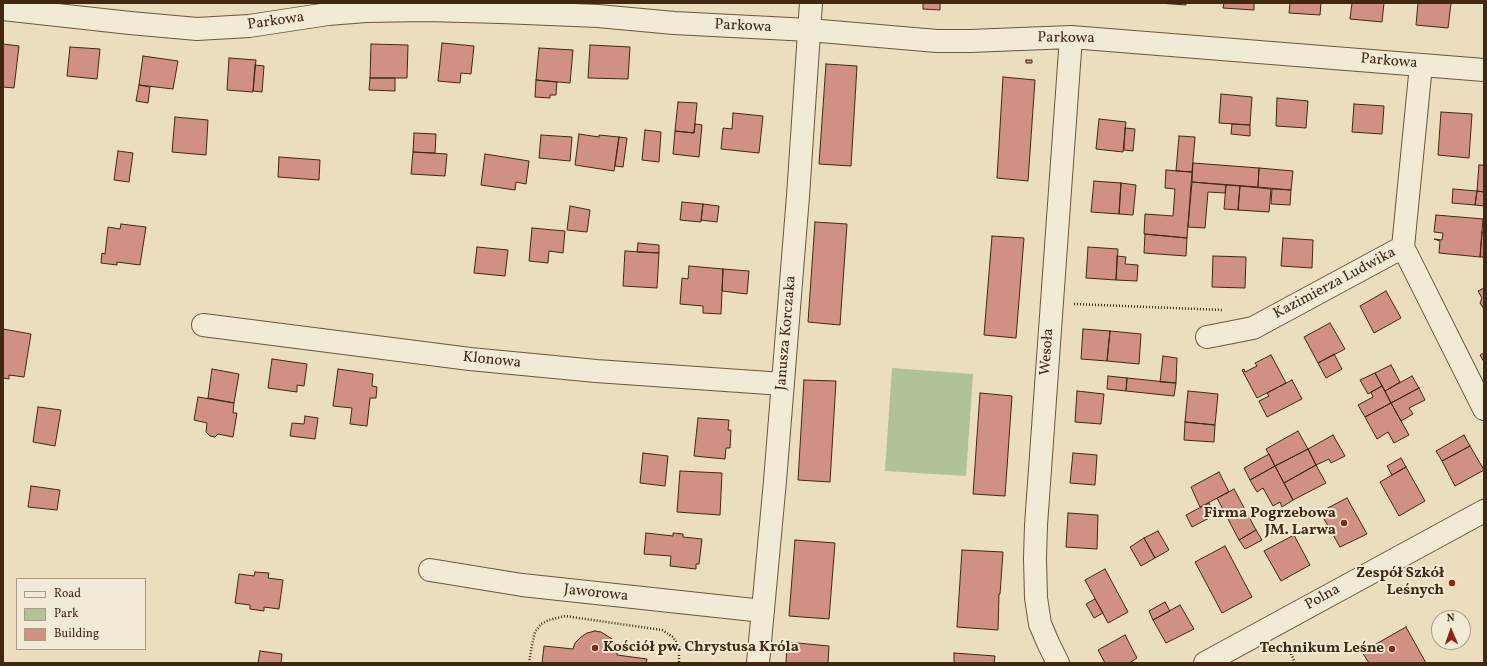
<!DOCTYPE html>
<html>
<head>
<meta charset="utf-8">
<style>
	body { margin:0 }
	#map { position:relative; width:1487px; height:666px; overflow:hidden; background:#eadebe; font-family:Vollkorn,serif }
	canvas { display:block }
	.frame { position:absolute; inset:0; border:4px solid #422811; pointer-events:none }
	.legend { position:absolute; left:16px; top:578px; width:130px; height:72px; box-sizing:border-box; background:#f1ead5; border:1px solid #ab9c87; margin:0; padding:5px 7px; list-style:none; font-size:12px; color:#422811 }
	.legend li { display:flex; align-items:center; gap:8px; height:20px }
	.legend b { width:20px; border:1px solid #ab9c87 }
	.north { position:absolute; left:1431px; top:610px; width:40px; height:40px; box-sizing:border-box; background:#f1ead5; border:1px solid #ab9c87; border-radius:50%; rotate:358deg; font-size:11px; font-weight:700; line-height:16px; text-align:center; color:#422811 }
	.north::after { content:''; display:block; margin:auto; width:14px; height:18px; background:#8f2418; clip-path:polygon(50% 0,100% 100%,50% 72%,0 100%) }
</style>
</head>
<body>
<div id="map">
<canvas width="1487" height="666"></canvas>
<div class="frame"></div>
<ul class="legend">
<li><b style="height:5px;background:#f1ead5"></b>Road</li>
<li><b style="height:11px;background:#b0c296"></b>Park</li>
<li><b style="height:11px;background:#d09084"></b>Building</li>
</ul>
<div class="north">N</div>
</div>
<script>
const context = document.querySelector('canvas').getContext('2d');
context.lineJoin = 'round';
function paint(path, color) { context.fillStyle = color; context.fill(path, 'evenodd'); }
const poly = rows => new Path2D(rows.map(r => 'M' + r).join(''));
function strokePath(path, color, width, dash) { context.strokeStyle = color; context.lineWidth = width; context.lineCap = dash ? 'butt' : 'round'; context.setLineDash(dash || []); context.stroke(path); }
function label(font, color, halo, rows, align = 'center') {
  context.font = font + ' Vollkorn,serif'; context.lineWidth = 4; context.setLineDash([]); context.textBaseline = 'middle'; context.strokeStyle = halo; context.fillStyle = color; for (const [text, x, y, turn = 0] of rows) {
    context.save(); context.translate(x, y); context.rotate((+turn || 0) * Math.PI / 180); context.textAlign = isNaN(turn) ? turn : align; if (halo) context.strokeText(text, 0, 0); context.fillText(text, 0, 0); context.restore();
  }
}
const green = poly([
	[892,368,973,374,966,476,885,471]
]);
const building = poly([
	[923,3,940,3,940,10,923,9,923,3],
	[1159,3,1186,3,1186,5,1159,3],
	[1224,3,1254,3,1254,10,1223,8,1224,3],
	[1290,3,1321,3,1320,15,1289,13,1290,3],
	[1352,3,1384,3,1382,22,1350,19,1352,3],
	[1418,3,1451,3,1448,28,1416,25,1418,3],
	[442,43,474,46,471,74,461,73,460,83,438,81,442,43],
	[3,44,19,46,14,88,3,87,3,44],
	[371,44,408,45,407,78,370,78,371,44],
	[590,45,630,47,628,79,588,78,590,45],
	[70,47,100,49,97,79,67,76,70,47],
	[539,48,573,50,570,83,536,80,539,48],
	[143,56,178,61,173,89,139,85,143,56],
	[229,58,256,60,253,92,227,90,229,58],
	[1026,60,1032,60,1032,63,1026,63,1026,60],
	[826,64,857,66,851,166,819,164,826,64],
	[255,65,264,66,262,92,253,91,255,65],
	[1003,77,1035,80,1028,181,997,178,1003,77],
	[370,78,395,78,395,91,369,90,370,78],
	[536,80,557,82,556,95,550,95,550,98,535,97,536,80],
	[139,85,150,87,148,103,136,101,139,85],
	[1221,94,1252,97,1250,125,1219,123,1221,94],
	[1277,98,1308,101,1306,128,1276,126,1277,98],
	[678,102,697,103,694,133,675,131,678,102],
	[1354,104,1384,106,1382,134,1352,132,1354,104],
	[1441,112,1472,114,1469,158,1438,155,1441,112],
	[733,113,763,116,759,153,721,149,723,128,732,129,733,113],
	[175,117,208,120,206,155,172,152,175,117],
	[1099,119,1126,122,1123,152,1096,149,1099,119],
	[695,124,702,125,699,157,673,154,675,131,694,133,695,124],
	[1232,124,1250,125,1250,136,1231,134,1232,124],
	[1125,128,1135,129,1133,151,1124,150,1125,128],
	[645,130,661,132,659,162,642,160,645,130],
	[414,133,436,134,435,153,413,152,414,133],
	[579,134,599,137,599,135,619,137,614,171,575,165,579,134],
	[541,135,572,137,570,161,539,158,541,135],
	[1179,136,1195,137,1192,172,1176,171,1179,136],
	[619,137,627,138,623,167,615,166,619,137],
	[118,151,133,153,129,182,114,180,118,151],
	[413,152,447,154,445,176,411,174,413,152],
	[485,154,529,161,526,184,516,182,515,190,481,185,485,154],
	[279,157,320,160,319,180,278,177,279,157],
	[1193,163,1259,168,1258,187,1192,182,1193,163],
	[1479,165,1484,165,1484,192,1477,191,1479,165],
	[1259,168,1293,171,1291,190,1258,187,1259,168],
	[1166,170,1192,172,1187,238,1144,234,1145,214,1173,216,1175,189,1165,188,1166,170],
	[1094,181,1121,183,1119,214,1091,212,1094,181],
	[1192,182,1226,185,1225,193,1208,192,1205,228,1188,227,1192,182],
	[1121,183,1136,185,1133,215,1119,214,1121,183],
	[1226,185,1240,186,1238,210,1224,209,1226,185],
	[1240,186,1271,189,1269,212,1238,210,1240,186],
	[1272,189,1291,190,1290,205,1271,204,1272,189],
	[1453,189,1477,191,1475,205,1452,203,1453,189],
	[1477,191,1484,192,1484,206,1475,205,1477,191],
	[682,202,703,204,701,222,680,220,682,202],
	[703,204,719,206,717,222,701,220,703,204],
	[570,206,590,210,587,232,567,230,570,206],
	[1436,215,1483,219,1480,257,1439,253,1440,241,1434,239,1442,240,1443,233,1434,232,1436,215],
	[815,222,847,224,840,325,808,322,815,222],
	[121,224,146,227,140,265,117,262,117,265,101,263,102,253,105,254,108,227,120,229,121,224],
	[532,228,565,231,563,253,549,251,548,263,529,261,532,228],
	[1482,232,1484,233,1484,257,1480,257,1482,232],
	[1145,234,1187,238,1186,256,1144,253,1145,234],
	[992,236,1024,238,1016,338,984,335,992,236],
	[1283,238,1313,240,1312,268,1281,266,1283,238],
	[638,243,659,245,659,253,637,252,638,243],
	[477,247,508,250,505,276,474,273,477,247],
	[1088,247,1118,249,1116,280,1086,278,1088,247],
	[625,251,659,253,657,288,623,286,625,251],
	[1117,256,1126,257,1125,264,1138,265,1137,281,1116,280,1117,256],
	[1213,256,1246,257,1245,288,1212,287,1213,256],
	[689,266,723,269,721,314,703,313,703,306,680,304,682,278,688,279,689,266],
	[723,269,749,271,747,294,722,291,723,269],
	[1484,288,1484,309,1480,303,1482,298,1478,291,1484,288],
	[1386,291,1401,318,1374,333,1360,306,1386,291],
	[1330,323,1345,349,1318,363,1304,337,1330,323],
	[3,329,31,334,24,377,9,375,9,379,3,378,3,329],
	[1083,329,1110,331,1107,361,1081,359,1083,329],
	[1110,331,1141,334,1139,364,1107,361,1110,331],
	[1484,353,1484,362,1480,355,1484,353],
	[1334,354,1342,369,1326,378,1318,363,1334,354],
	[1271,355,1286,383,1257,398,1242,370,1244,369,1245,372,1257,366,1255,363,1271,355],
	[1163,356,1177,358,1176,383,1160,382,1163,356],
	[272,359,307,364,304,386,297,385,297,392,268,388,272,359],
	[1391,365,1400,382,1385,391,1375,373,1391,365],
	[212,369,239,374,234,403,208,398,212,369],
	[338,369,373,374,372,386,377,387,376,398,370,398,367,426,350,424,352,408,333,406,338,369],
	[1375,373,1382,386,1368,394,1360,380,1375,373],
	[1108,376,1127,378,1126,391,1107,389,1108,376],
	[1412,376,1419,388,1391,403,1385,391,1412,376],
	[1127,378,1176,383,1174,396,1126,391,1127,378],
	[804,380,836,381,830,482,798,480,804,380],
	[1292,380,1302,399,1267,417,1259,401,1269,396,1267,393,1292,380],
	[1382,386,1391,403,1365,417,1358,405,1373,397,1371,392,1382,386],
	[1419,388,1425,400,1409,408,1413,414,1401,421,1391,403,1419,388],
	[1077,391,1104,394,1101,424,1075,422,1077,391],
	[1188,391,1218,394,1215,425,1185,422,1188,391],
	[980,393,1012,396,1005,496,973,494,980,393],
	[198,397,234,403,233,413,237,413,233,437,218,434,215,437,210,436,206,432,207,423,194,420,198,397],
	[1391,403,1409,435,1394,443,1388,432,1377,439,1365,417,1391,403],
	[38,407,61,410,55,446,33,442,38,407],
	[305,416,318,418,315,439,290,436,292,423,304,424,305,416],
	[698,418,729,420,728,430,731,430,730,448,726,448,725,459,694,456,698,418],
	[1185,422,1215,425,1214,442,1184,440,1185,422],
	[1298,431,1308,449,1275,466,1266,449,1298,431],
	[1333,435,1345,456,1331,463,1329,459,1316,465,1308,449,1333,435],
	[1464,435,1470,446,1442,461,1436,451,1464,435],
	[1470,446,1484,470,1455,486,1442,461,1470,446],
	[1308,449,1316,465,1284,483,1275,466,1308,449],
	[643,453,668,456,665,486,640,483,643,453],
	[1073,453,1097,455,1095,485,1070,483,1073,453],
	[1269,454,1275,466,1250,480,1244,468,1269,454],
	[1401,458,1406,467,1392,475,1387,466,1401,458],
	[1316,465,1326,483,1293,500,1284,483,1316,465],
	[1275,466,1293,500,1282,507,1280,502,1273,506,1263,488,1257,492,1250,480,1275,466],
	[1406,467,1425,501,1399,516,1380,482,1406,467],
	[680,471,722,473,720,515,677,512,680,471],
	[1219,472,1229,492,1200,507,1191,487,1219,472],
	[31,486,60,490,57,510,28,507,31,486],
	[1234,489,1256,530,1239,540,1217,498,1234,489],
	[1347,498,1367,534,1340,547,1320,512,1347,498],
	[1209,503,1215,515,1192,527,1186,515,1209,503],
	[1068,513,1098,515,1097,549,1066,547,1068,513],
	[1256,530,1262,540,1245,549,1239,540,1256,530],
	[1158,531,1169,550,1155,558,1144,538,1158,531],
	[646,533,673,536,673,533,683,534,683,537,702,539,699,564,696,564,696,569,670,566,671,556,644,554,646,533],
	[1294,535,1310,565,1281,581,1264,551,1294,535],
	[1144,538,1155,558,1141,566,1130,547,1144,538],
	[795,540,835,543,829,619,789,616,795,540],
	[1225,546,1252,597,1222,613,1195,562,1225,546],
	[962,550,1003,552,1000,594,999,594,998,630,957,627,962,550],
	[1105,569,1128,612,1108,623,1085,580,1105,569],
	[255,572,269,573,268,578,283,580,279,609,264,607,264,611,250,609,250,605,235,603,239,574,254,576,255,572],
	[1095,599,1103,613,1094,618,1086,604,1095,599],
	[1165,602,1170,611,1153,620,1149,611,1165,602],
	[1180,605,1194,629,1166,643,1153,620,1180,605],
	[1406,627,1426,663,1369,663,1362,652,1406,627],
	[595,631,601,632,612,639,617,646,617,655,647,659,646,663,542,663,544,646,573,649,575,643,581,637,587,633,595,631],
	[1125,635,1137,658,1129,663,1105,663,1098,650,1125,635],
	[787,642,829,646,828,663,786,663,787,642],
	[260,651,282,654,281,663,258,663,260,651],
	[954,653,995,656,994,663,954,663,954,653]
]);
const path = poly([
	[1074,304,1223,310],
	[1290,651,1295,663],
	[529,663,532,645,535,632,541,624,549,620,565,616,662,630,673,637,679,646,679,663]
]);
const minor = poly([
	[3,9,130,23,197,29,249,26,328,14,366,11,426,10,501,12,598,16,674,23,809,30,937,41,970,41,1071,37,1484,70],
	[1403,247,1421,65],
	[1403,247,1484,409],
	[203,325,470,359,596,371,783,384],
	[1207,337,1253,328,1403,247],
	[430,570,522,585,763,611],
	[758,663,775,481,798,196,811,3],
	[1058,663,1049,645,1040,624,1036,598,1035,558,1036,525,1071,37],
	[1205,663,1484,511]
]);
const markers = [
	[1344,523,4,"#8f2418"],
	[1452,583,4,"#8f2418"],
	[595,648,4,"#8f2418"],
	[1392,649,4,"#8f2418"]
];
const streetNames = [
	["Parkowa",276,22,-8],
	["Parkowa",743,27,3],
	["Parkowa",1066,39,1],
	["Parkowa",1389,62,5],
	["Kazimierza Ludwika",1335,284,-28],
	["Janusza Korczaka",787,333,-85],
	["Wesoła",1048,352,-86],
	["Klonowa",492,361,6],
	["Jaworowa",596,594,6],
	["Polna",1323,598,-29]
];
const poiNames = [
	["Firma Pogrzebowa",1336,514],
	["JM. Larwa",1336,531],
	["Zespół Szkół",1444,574],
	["Leśnych",1444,591],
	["Kościół pw. Chrystusa Króla",603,648,"left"],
	["Technikum Leśne",1384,649]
];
paint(green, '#b0c296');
paint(building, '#d09084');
strokePath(building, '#422811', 1);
strokePath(minor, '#6c563c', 24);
strokePath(path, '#422811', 2.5, [1, 2]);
strokePath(minor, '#f1ead5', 22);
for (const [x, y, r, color] of markers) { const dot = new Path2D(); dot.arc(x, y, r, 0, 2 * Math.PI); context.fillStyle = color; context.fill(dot); strokePath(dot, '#f1ead5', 1.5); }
label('15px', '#422811', '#f1ead5', streetNames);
label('bold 15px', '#422811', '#f1ead5', poiNames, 'right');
</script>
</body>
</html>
